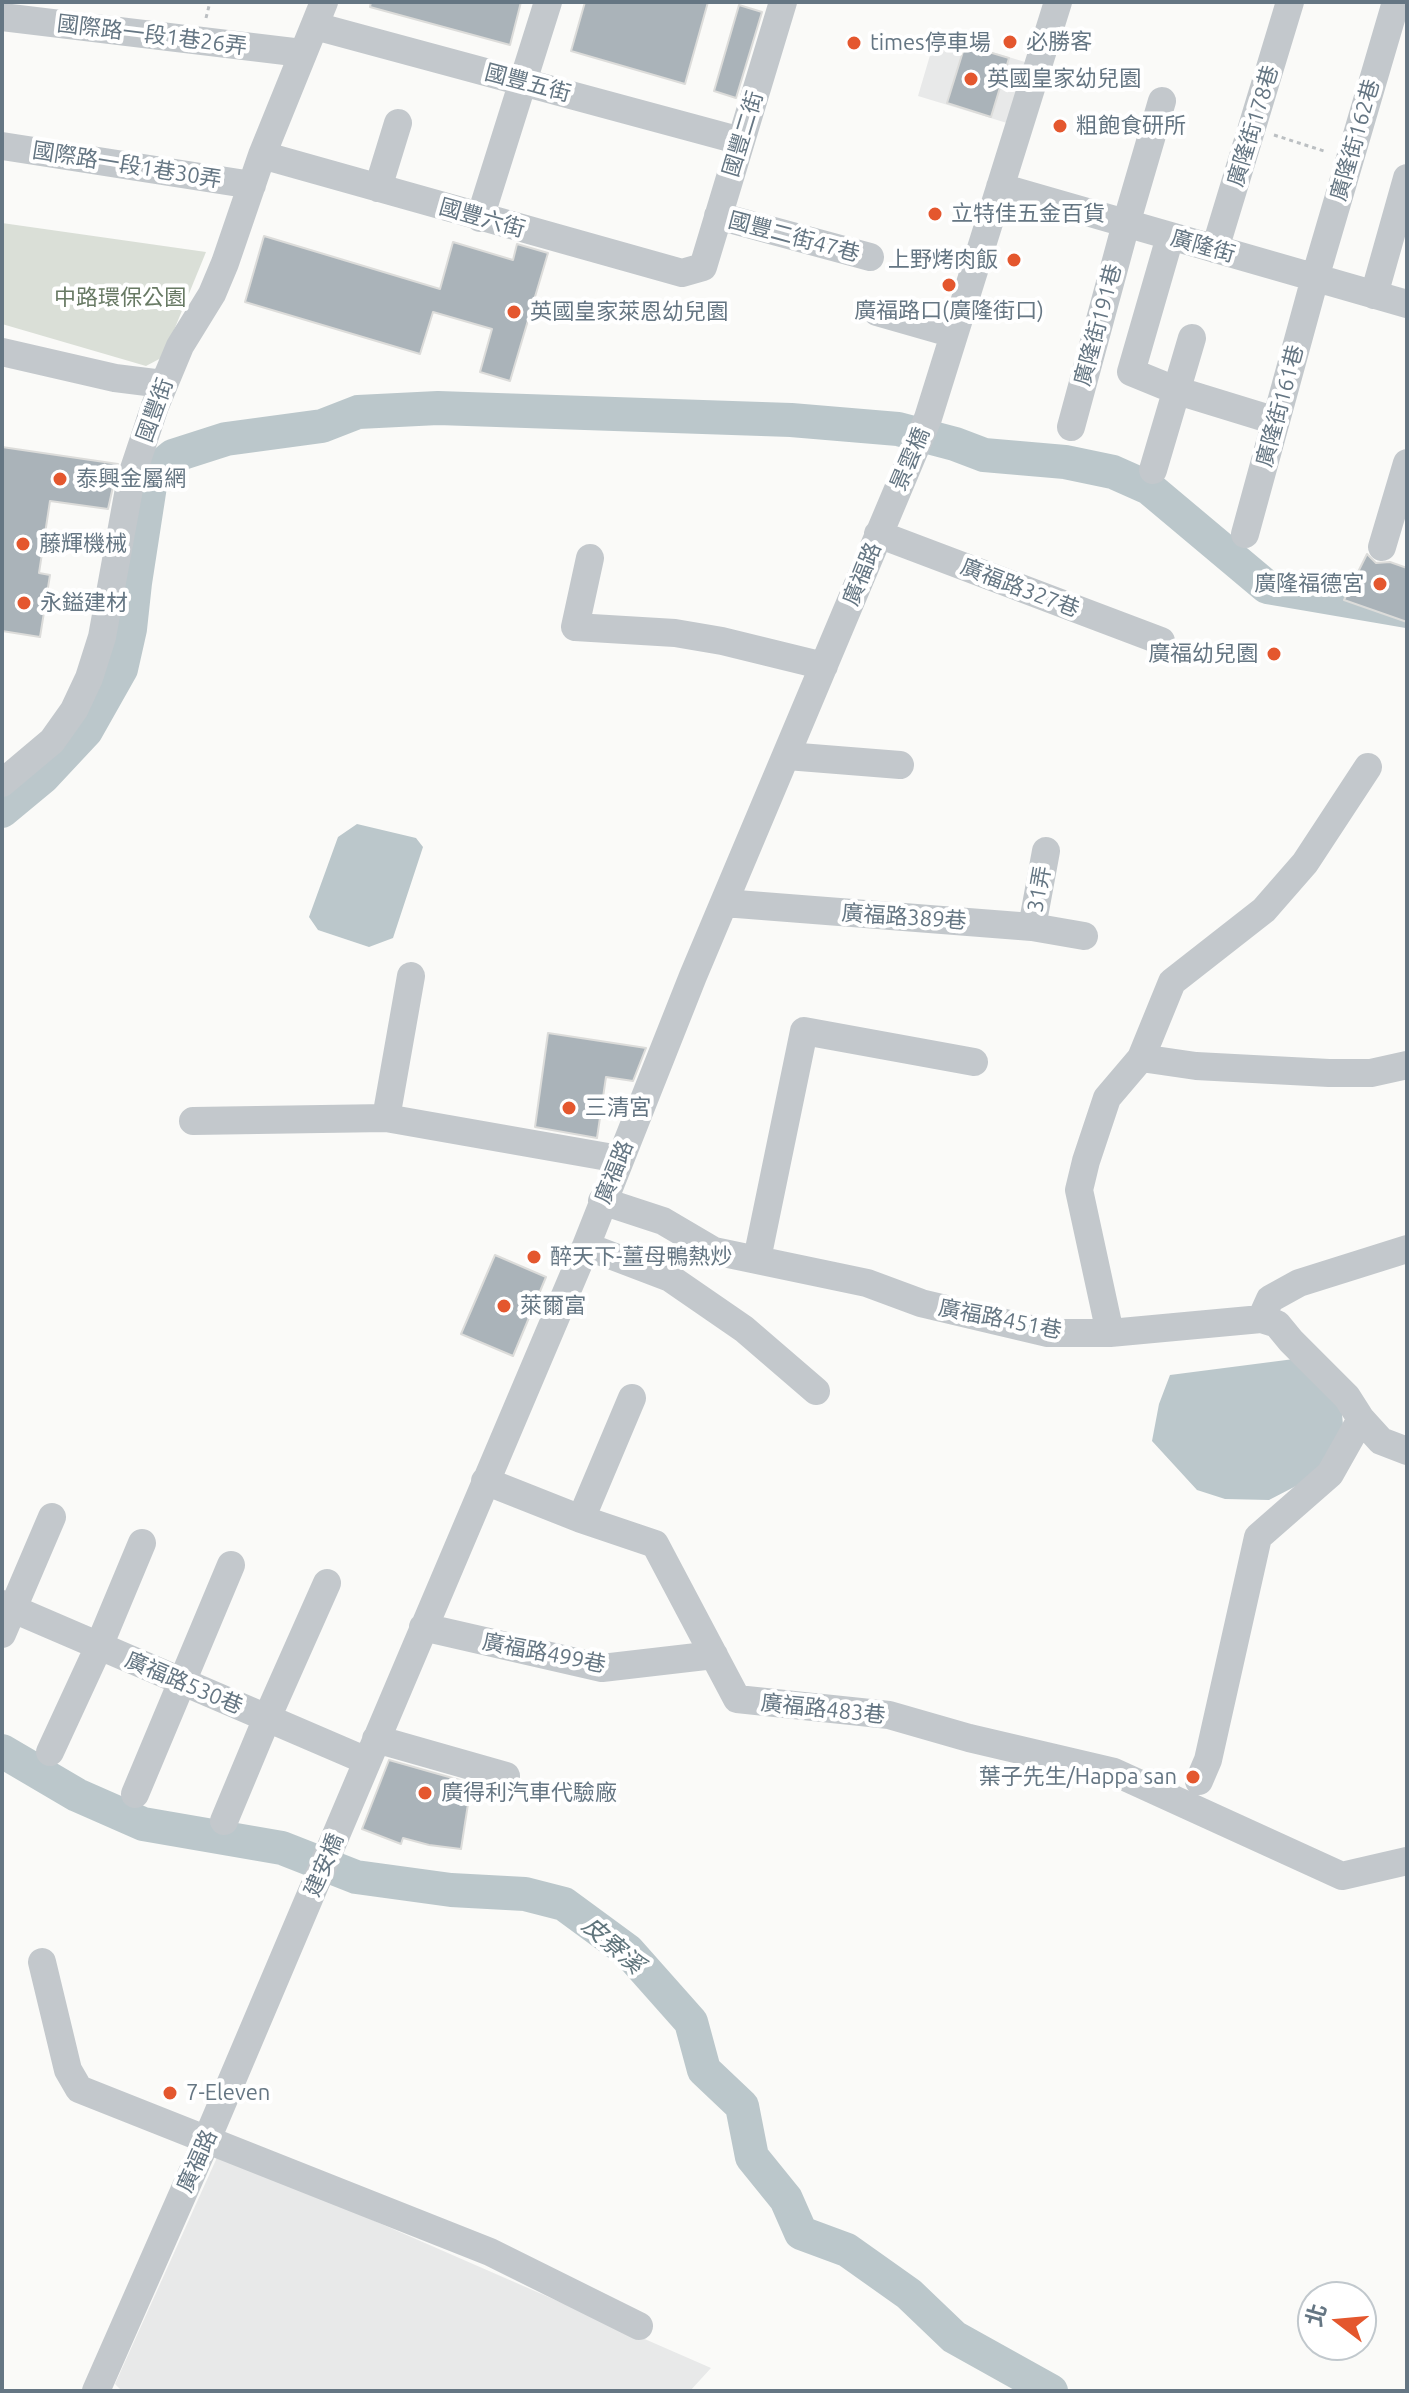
<!DOCTYPE html>
<html>
<head>
<meta charset="utf-8">
<style>
	body { margin:0 }
	#map { position:relative; width:1409px; height:2393px; overflow:hidden; background:#fafaf8; font-family:Ubuntu,"Noto Sans TC",sans-serif }
	canvas { display:block }
	.frame { position:absolute; inset:0; border:4px solid #657683; pointer-events:none }
	.north { position:absolute; left:1297px; top:2281px; width:80px; height:80px; box-sizing:border-box; background:#fff; border:2px solid #c1c8cd; border-radius:50%; rotate:286deg; font-size:22px; font-weight:700; line-height:32px; text-align:center; color:#657683 }
	.north::after { content:''; display:block; margin:auto; width:28px; height:36px; background:#e4572e; clip-path:polygon(50% 0,100% 100%,50% 72%,0 100%) }
</style>
</head>
<body>
<div id="map">
<canvas width="1409" height="2393"></canvas>
<div class="frame"></div>
<div class="north">北</div>
</div>
<script>
const context = document.querySelector('canvas').getContext('2d');
context.lineJoin = 'round';
function paint(path, color) { context.fillStyle = color; context.fill(path, 'evenodd'); }
const poly = rows => new Path2D(rows.map(r => 'M' + r).join(''));
function strokePath(path, color, width, dash) { context.strokeStyle = color; context.lineWidth = width; context.lineCap = dash ? 'butt' : 'round'; context.setLineDash(dash || []); context.stroke(path); }
function label(font, color, halo, rows, align = 'center') {
  context.font = font + ' Ubuntu,"Noto Sans TC",sans-serif'; context.lineWidth = 8; context.setLineDash([]); context.textBaseline = 'middle'; context.strokeStyle = halo; context.fillStyle = color; for (const [text, x, y, turn = 0] of rows) {
    context.save(); context.translate(x, y); context.rotate((+turn || 0) * Math.PI / 180); context.textAlign = isNaN(turn) ? turn : align; if (halo) context.strokeText(text, 0, 0); context.fillText(text, 0, 0); context.restore();
  }
}
const built = poly([
	[936,35,1025,62,1007,123,918,96],
	[219,2153,711,2368,690,2391,122,2391,115,2384]
]);
const green = poly([
	[2,223,206,252,163,357,146,366,2,324]
]);
const water = poly([
	[357,824,416,838,423,847,393,938,369,947,318,930,309,917,338,837],
	[1294,1359,1341,1403,1344,1436,1325,1471,1269,1500,1225,1499,1197,1490,1152,1441,1159,1404,1170,1375]
]);
const river = poly([
	[2,811,43,777,86,731,121,669,130,629,135,583,152,473,173,456,226,439,322,426,358,412,438,408,791,420,898,429,955,444,984,455,1065,462,1113,472,1149,488,1267,587,1407,611],
	[2,1751,77,1795,143,1824,282,1848,356,1877,451,1890,525,1894,564,1904,628,1951,691,2022,704,2070,742,2106,752,2157,786,2199,801,2233,847,2250,909,2294,954,2337,1051,2391]
]);
const building = poly([
	[371,2,521,2,510,45,370,7,371,2],
	[585,2,708,2,685,84,571,51,585,2],
	[739,5,762,12,736,98,714,91,739,5],
	[965,45,1009,58,991,117,947,103,965,45],
	[264,236,440,289,453,242,513,260,517,244,548,253,510,381,480,372,492,329,433,312,420,354,245,302,264,236],
	[2,447,118,464,108,509,50,501,39,573,50,575,40,637,2,631,2,447],
	[1367,554,1376,563,1390,562,1407,568,1407,622,1344,600,1367,554],
	[548,1033,646,1048,633,1081,606,1077,597,1138,535,1127,548,1033],
	[495,1255,546,1277,513,1356,461,1334,495,1255],
	[389,1760,477,1785,468,1804,461,1849,429,1845,403,1838,401,1844,362,1829,389,1760]
]);
const path = poly([
	[206,18,210,2],
	[1274,135,1327,152]
]);
const minor = poly([
	[2,17,302,53],
	[315,26,741,141],
	[2,146,252,185],
	[262,155,682,273,703,267,783,2],
	[1000,187,1407,304],
	[378,188,398,123],
	[718,216,870,257],
	[480,218,548,2],
	[1170,237,1131,372,1175,390,1276,421],
	[1215,249,1290,2],
	[1374,295,1407,178],
	[877,312,954,334],
	[2,352,115,378,163,384],
	[1071,427,1126,224,1162,101],
	[1153,470,1192,338],
	[878,534,1161,641],
	[1245,534,1315,278,1396,2],
	[1382,547,1407,463],
	[590,558,575,627,675,633,722,641,824,666],
	[787,756,900,765],
	[2,783,52,741,74,710,89,678,102,637,131,478,155,406,180,346,212,294,225,263,262,155,324,2],
	[724,903,1032,927,1084,936],
	[1032,927,1046,851],
	[1141,1058,1196,1066,1329,1073,1371,1073,1407,1065],
	[386,1118,411,976],
	[193,1121,386,1118,619,1159],
	[602,1201,663,1221,714,1251,867,1283,921,1303,1048,1333,1110,1333,1261,1319,1277,1324,1291,1341,1347,1397,1361,1419,1381,1441,1407,1451],
	[586,1246,670,1278,744,1329,816,1391],
	[757,1259,804,1031,974,1062],
	[1261,1319,1270,1299,1299,1283,1407,1249],
	[1110,1333,1079,1190,1086,1161,1107,1098,1141,1058,1172,982,1264,910,1305,863,1368,767],
	[485,1481,581,1519,655,1544,737,1699,889,1715,969,1738,1114,1772,1342,1876,1407,1861],
	[581,1519,632,1398],
	[2,1604,367,1761],
	[423,1627,602,1668,714,1655],
	[2,1634,52,1517],
	[376,1739,506,1776],
	[50,1752,99,1646,142,1543],
	[1199,1781,1208,1760,1258,1537,1330,1474,1361,1419],
	[135,1794,231,1565],
	[224,1821,267,1718,327,1583],
	[42,1962,68,2070,79,2089,490,2252,639,2326],
	[96,2391,207,2139,586,1246,693,976,928,418,1058,2]
]);
const markers = [
	[1010,42,8,"#e4572e"],
	[854,43,8,"#e4572e"],
	[971,79,8,"#e4572e"],
	[1060,126,8,"#e4572e"],
	[935,214,8,"#e4572e"],
	[1014,260,8,"#e4572e"],
	[949,285,8,"#e4572e"],
	[514,312,8,"#e4572e"],
	[60,479,8,"#e4572e"],
	[23,544,8,"#e4572e"],
	[1380,584,8,"#e4572e"],
	[24,603,8,"#e4572e"],
	[1274,654,8,"#e4572e"],
	[569,1108,8,"#e4572e"],
	[534,1257,8,"#e4572e"],
	[504,1306,8,"#e4572e"],
	[1193,1777,8,"#e4572e"],
	[425,1793,8,"#e4572e"],
	[170,2093,8,"#e4572e"]
];
const streetNames = [
	["國際路一段1巷26弄",152,35,7],
	["國豐五街",528,83,15],
	["廣隆街178巷",1253,126,-73],
	["國豐二街",743,134,-73],
	["廣隆街162巷",1355,140,-74],
	["國際路一段1巷30弄",127,165,9],
	["國豐六街",482,218,16],
	["國豐二街47巷",794,237,15],
	["廣隆街",1203,246,16],
	["廣隆街191巷",1098,325,-75],
	["廣隆街161巷",1280,406,-75],
	["國豐街",155,410,-70],
	["景雲橋",910,459,-67],
	["廣福路",862,574,-68],
	["廣福路327巷",1020,588,21],
	["31弄",1039,889,-80],
	["廣福路389巷",904,917,4],
	["廣福路",614,1172,-68],
	["廣福路451巷",1000,1319,11],
	["廣福路499巷",544,1653,11],
	["廣福路530巷",184,1683,23],
	["廣福路483巷",823,1709,6],
	["建安橋",324,1865,-67],
	["廣福路",197,2161,-66]
];
const poiNames = [
	["必勝客",1026,42],
	["times停車場",870,43],
	["英國皇家幼兒園",987,79],
	["粗飽食研所",1076,126],
	["立特佳五金百貨",951,214],
	["上野烤肉飯",998,260,"right"],
	["廣福路口(廣隆街口)",949,311,"center"],
	["英國皇家萊恩幼兒園",530,312],
	["泰興金屬網",76,479],
	["藤輝機械",39,544],
	["廣隆福德宮",1364,584,"right"],
	["永鎰建材",40,603],
	["廣福幼兒園",1258,654,"right"],
	["三清宮",585,1108],
	["醉天下-薑母鴨熱炒",550,1257],
	["萊爾富",520,1306],
	["葉子先生/Happa san",1177,1777,"right"],
	["廣得利汽車代驗廠",441,1793],
	["7-Eleven",186,2093]
];
const parkNames = [
	["中路環保公園",120,298]
];
const waterNames = [
	["皮寮溪",613,1945,41]
];
paint(built, '#e8e9e9');
paint(green, '#dadfd7');
paint(water, '#bbc7cb');
strokePath(river, '#bbc7cb', 34);
paint(building, '#aab3b9');
strokePath(building, '#dcdcda', 2);
strokePath(path, '#bbbfc2', 3, [4, 4]);
strokePath(minor, '#c3c8cc', 28);
for (const [x, y, r, color] of markers) { const dot = new Path2D(); dot.arc(x, y, r, 0, 2 * Math.PI); context.fillStyle = color; context.fill(dot); strokePath(dot, '#fff', 3); }
label('22px', '#657683', '#fff', streetNames);
label('22px', '#657683', '#fff', poiNames, 'left');
label('22px', '#687a64', '#fff', parkNames);
label('italic 24px', '#60757c', '#fff', waterNames);
</script>
</body>
</html>
